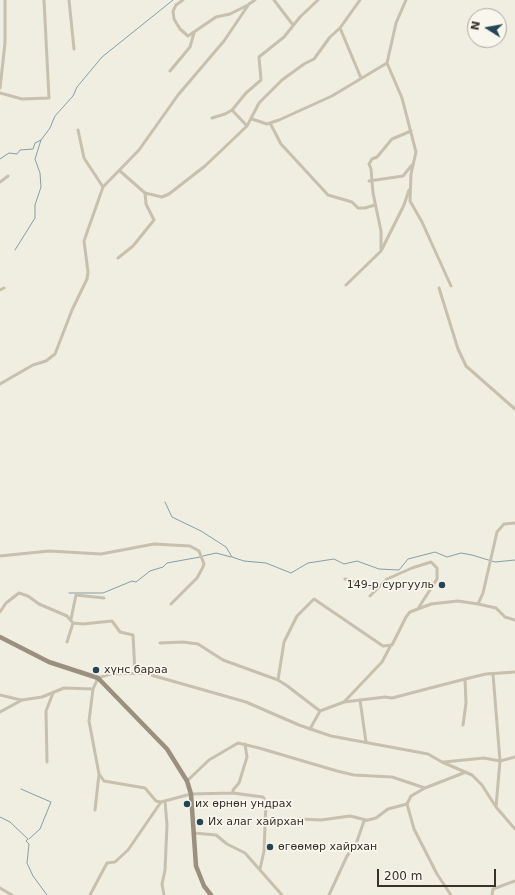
<!DOCTYPE html>
<html>
<head>
<meta charset="utf-8">
<style>
	body { margin:0 }
	#map { position:relative; width:515px; height:895px; overflow:hidden; background:#f0ede1; font-family:"DejaVu Sans",sans-serif }
	canvas { display:block }
	.north { position:absolute; left:467px; top:8px; width:40px; height:40px; box-sizing:border-box; background:#f8f6ed; border:1px solid #aba89f; border-radius:50%; rotate:281deg; font-size:11px; font-weight:700; line-height:16px; text-align:center; color:#37322b }
	.north::after { content:''; display:block; margin:auto; width:14px; height:18px; background:#254553; clip-path:polygon(50% 0,100% 100%,50% 72%,0 100%) }
	.scale { position:absolute; left:377px; top:869px; width:119px; height:18px; box-sizing:border-box; border:2px solid #37322b; border-top:0; padding-left:5px; font-size:12px; line-height:14px; white-space:nowrap; color:#37322b; -webkit-text-stroke:3px #f8f6ed; paint-order:stroke }
</style>
</head>
<body>
<div id="map">
<canvas width="515" height="895"></canvas>
<div class="north">N</div>
<div class="scale">200 m</div>
</div>
<script>
const context = document.querySelector('canvas').getContext('2d');
context.lineJoin = 'round';
const poly = rows => new Path2D(rows.map(r => 'M' + r).join(''));
function strokePath(path, color, width, dash) { context.strokeStyle = color; context.lineWidth = width; context.lineCap = dash ? 'butt' : 'round'; context.setLineDash(dash || []); context.stroke(path); }
function label(font, color, halo, rows, align = 'center') {
  context.font = font + ' "DejaVu Sans",sans-serif'; context.lineWidth = 3.5; context.setLineDash([]); context.textBaseline = 'middle'; context.strokeStyle = halo; context.fillStyle = color; for (const [text, x, y, turn = 0] of rows) {
    context.save(); context.translate(x, y); context.rotate((+turn || 0) * Math.PI / 180); context.textAlign = isNaN(turn) ? turn : align; if (halo) context.strokeText(text, 0, 0); context.fillText(text, 0, 0); context.restore();
  }
}
const stream = poly([
	[0,159,9,153,17,154,20,150,33,149,35,143,41,140],
	[15,250,35,218,35,205,41,187,40,173,35,159,41,140,50,128,55,116,73,96,77,87,102,57,173,0],
	[165,502,172,517,201,531,226,547,232,557,244,561,266,563,291,573,308,563,334,559,344,564,357,561,379,569,399,570,408,559,435,552,447,557,461,553,472,555,495,562,515,560],
	[203,556,216,553,231,557],
	[69,593,103,593,132,581,136,582,150,571,163,567,167,563,200,557],
	[21,789,51,802,40,829,29,839],
	[0,817,10,822,28,839,26,841,29,844,27,863,33,876,47,895]
]);
const street = poly([
	[69,0,74,49],
	[183,0,176,5,173,11,174,19,180,29,188,36,216,17,230,14,248,5],
	[274,0,293,25],
	[360,0,340,28,361,78],
	[406,0,396,23,387,63,402,98,416,152,411,174,410,201,422,222,451,286],
	[170,71,190,47,194,33],
	[0,88,5,43,5,0],
	[0,93,22,99,49,98,44,0],
	[232,110,247,126,259,103,282,80,304,64,314,59,330,37,340,28],
	[212,118,225,114,232,110,246,93,261,80,259,57,284,37,300,17,318,0],
	[252,119,267,124,279,120,332,96,387,63],
	[270,123,281,144,328,195,352,202,358,208,365,208,375,205],
	[78,130,84,158,103,187],
	[369,181,403,176,412,165],
	[0,182,8,176],
	[145,193,162,197,169,194,205,166,247,126],
	[381,251,381,231,373,193,371,169,369,164,372,159,377,157,392,139,411,131],
	[118,258,133,246,154,220,146,204,145,193,120,171],
	[346,285,381,251,404,205,409,190],
	[439,288,458,349,466,366,515,409],
	[0,290,4,288],
	[0,384,33,365,46,361,55,354,72,310,87,279,88,272,84,241,103,187,139,150,178,95,224,41,249,4,255,0],
	[0,556,49,551,101,554,154,544,190,546,199,551,204,564,203,567,197,578,171,604],
	[345,579,377,589],
	[370,596,387,579,412,568,431,562,437,568,437,579,419,607],
	[478,604,483,593,497,532,504,524,515,523],
	[0,612,6,603,19,593,28,596,39,604,67,616,73,623,83,624,112,621,120,632,133,635,135,673],
	[71,619,76,595,104,598],
	[67,642,73,623],
	[160,643,183,642,198,644,223,660,278,680],
	[0,695,21,700],
	[360,700,366,742],
	[344,702,382,662,391,645],
	[320,711,286,685,278,680,284,642,297,616,314,599,383,646,392,645,406,617,410,612,431,604,458,601,478,604,496,608,505,617,515,620],
	[0,712,22,700,42,697,64,688,93,689],
	[463,725,466,703,465,679],
	[309,729,310,729,320,711,344,702,385,697,392,698,465,679,486,674,515,672],
	[245,744,247,757,239,783,233,790,233,793,263,797,266,802,264,851,260,869],
	[47,762,46,711,53,693],
	[444,762,484,758,500,761,515,757],
	[187,781,209,760,238,743,259,748,337,771,354,775,392,777,425,788,466,772],
	[233,793,191,794,161,802,156,801,145,788,104,781,99,774,89,721,93,689,98,678,110,674,144,673,246,702,299,725,331,736,428,754,442,762,472,775,482,785,496,807,500,761,493,674],
	[407,804,414,829,437,874,451,895],
	[496,807,515,829],
	[95,810,99,774],
	[299,819,321,820,350,816,366,820],
	[194,833,216,835,227,844,245,853,282,895],
	[0,888,12,895],
	[90,895,107,863,115,862,128,850,161,802],
	[164,895,162,884,165,870,167,825,165,801],
	[329,895,347,856,356,844,364,821,376,818,388,809,407,804,411,796,425,788],
	[492,895,493,889,515,881]
]);
const secondary = poly([
	[0,637,49,662,98,678,167,749,187,781,191,794,196,866,204,886,211,895]
]);
const markers = [
	[442,585,4,"#254553"],
	[96,670,4,"#254553"],
	[187,804,4,"#254553"],
	[200,822,4,"#254553"],
	[270,847,4,"#254553"]
];
const poiNames = [
	["149-р сургууль",434,585,"right"],
	["хүнс бараа",104,670],
	["их өрнөн ундрах",195,804],
	["Их алаг хайрхан",208,822],
	["өгөөмөр хайрхан",278,847]
];
strokePath(stream, '#839faa', 1);
strokePath(street, '#c7c0ae', 3);
strokePath(secondary, '#9b907f', 4.5);
for (const [x, y, r, color] of markers) { const dot = new Path2D(); dot.arc(x, y, r, 0, 2 * Math.PI); context.fillStyle = color; context.fill(dot); strokePath(dot, '#f8f6ed', 1.5); }
label('11px', '#37322b', '#f8f6ed', poiNames, 'left');
</script>
</body>
</html>
